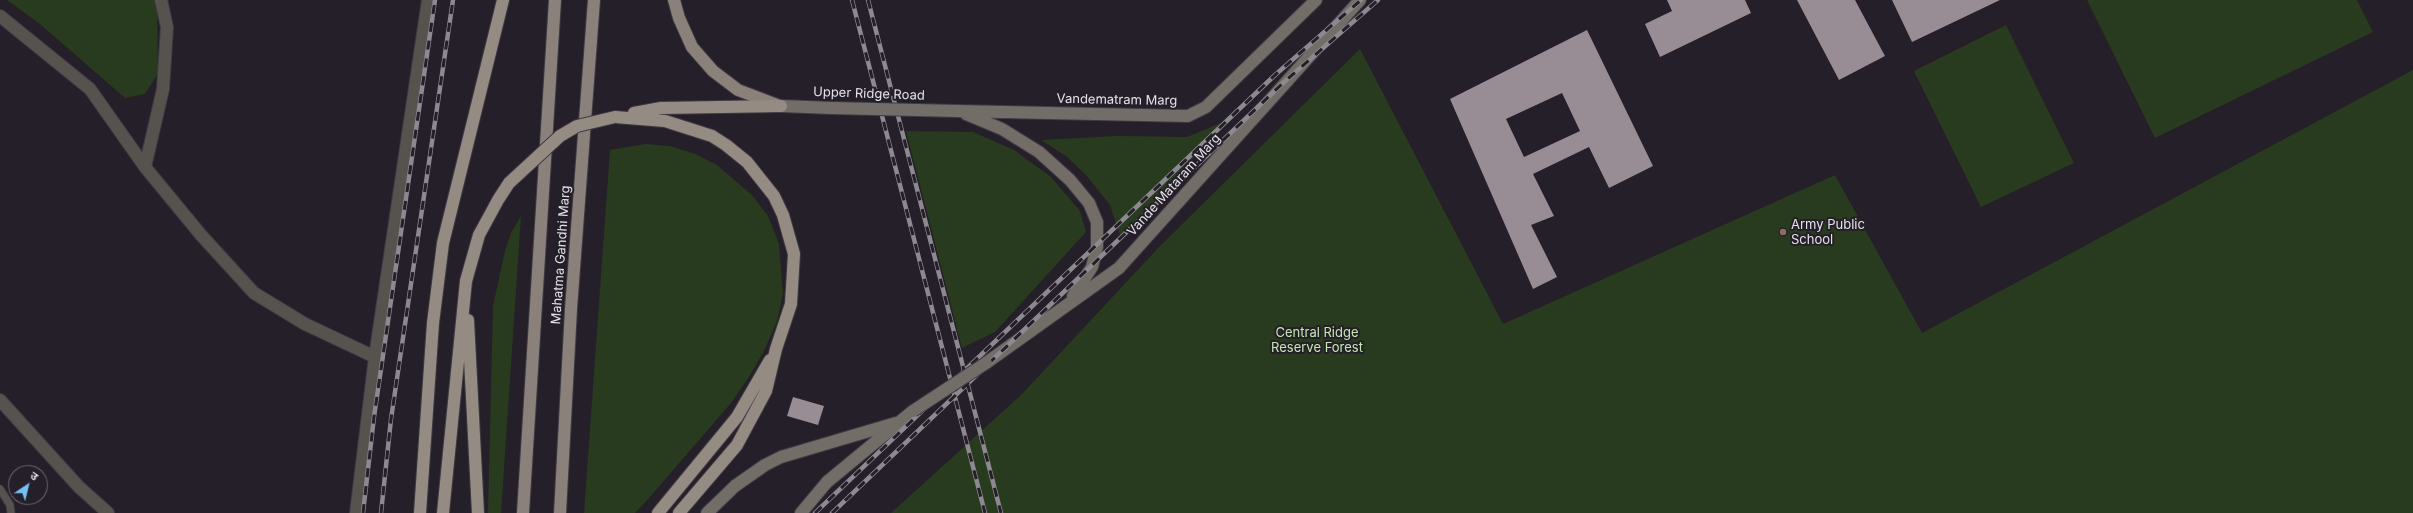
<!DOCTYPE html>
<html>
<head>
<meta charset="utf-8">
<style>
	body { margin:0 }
	#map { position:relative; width:2413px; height:513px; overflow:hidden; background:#241f28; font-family:Inter,"Noto Sans Devanagari",sans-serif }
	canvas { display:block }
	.north { position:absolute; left:8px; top:465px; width:40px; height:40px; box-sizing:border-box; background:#241f28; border:1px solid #716d74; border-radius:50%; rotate:35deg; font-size:11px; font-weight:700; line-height:16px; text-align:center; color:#e4e1e7 }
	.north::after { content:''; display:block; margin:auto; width:14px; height:18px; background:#71c1f4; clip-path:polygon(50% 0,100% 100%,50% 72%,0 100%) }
</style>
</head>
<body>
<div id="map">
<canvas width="2413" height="513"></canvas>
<div class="north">उ</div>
</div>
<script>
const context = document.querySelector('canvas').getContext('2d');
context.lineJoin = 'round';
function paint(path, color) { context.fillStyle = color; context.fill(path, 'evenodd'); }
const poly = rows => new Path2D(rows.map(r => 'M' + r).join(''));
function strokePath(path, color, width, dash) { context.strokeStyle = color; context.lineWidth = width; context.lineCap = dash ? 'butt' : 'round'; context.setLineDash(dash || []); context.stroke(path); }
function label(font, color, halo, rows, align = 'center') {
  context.font = font + ' Inter,sans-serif'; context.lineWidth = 4; context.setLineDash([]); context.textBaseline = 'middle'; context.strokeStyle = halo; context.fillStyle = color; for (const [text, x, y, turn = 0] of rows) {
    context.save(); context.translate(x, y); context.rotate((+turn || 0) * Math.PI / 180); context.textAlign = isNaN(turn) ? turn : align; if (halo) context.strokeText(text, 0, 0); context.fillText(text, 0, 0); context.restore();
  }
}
const green = poly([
	[7,0,154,0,157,6,158,73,145,94,125,98,40,24],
	[2087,0,2357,0,2373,32,2155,138],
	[2006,25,2074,163,1981,207,1914,71],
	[1360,49,1503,324,1835,175,1922,333,2413,70,2413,513,891,513,1022,394,1161,245],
	[1228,120,1121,238,1110,205,1086,175,1066,156,1041,140,1117,136,1187,137],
	[906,131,973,132,1014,150,1051,177,1080,211,1086,232,995,332,962,348],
	[645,144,670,146,695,154,717,165,752,195,768,216,779,244,783,294,777,321,764,351,749,377,731,403,649,498,635,513,584,513,610,150],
	[521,216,501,513,488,513,493,306,505,251,511,233]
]);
const building = poly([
	[1667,0,1745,0,1751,13,1660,57,1645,24,1672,11],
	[1797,0,1855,0,1885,56,1839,80],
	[1892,0,2000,0,1912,42],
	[1587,30,1653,166,1609,188,1589,147,1533,174,1554,216,1531,225,1557,277,1533,289,1450,99],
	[1562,93,1580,131,1524,157,1506,119],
	[793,397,824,406,818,425,787,416]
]);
const service = poly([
	[0,489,10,505,11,513]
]);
const minor = poly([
	[0,16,90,89,145,167,201,235,254,293,305,324,375,357],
	[145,167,163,89,167,27,161,0],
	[0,400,79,487,108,513],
	[356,513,375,357,428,0]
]);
const secondary = poly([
	[781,106,832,108],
	[957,111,1188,116,1206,107,1316,0],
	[966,114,1002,129,1039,152,1070,180,1089,203,1097,222,1097,247,1092,267,1073,296],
	[986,363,1119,268,1360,0],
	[707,513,735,486,765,465,781,457,896,423],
	[801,513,827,482,913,411]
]);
const primary = poly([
	[674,0,679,18,692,47,713,71,738,90,780,106],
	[523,513,555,0],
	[560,513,571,309,594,0]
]);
const trunk = poly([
	[634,113,661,108,781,106],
	[615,117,665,121,712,136,726,145,747,162,774,196,783,215,794,254,791,304,776,349,766,391,737,445,679,513],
	[468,320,478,513],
	[420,513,433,323,443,243,503,0],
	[443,513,466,281],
	[658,513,737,417,770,360]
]);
const rail = poly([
	[852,0,985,513],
	[868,0,1001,513],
	[363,513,374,417,435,0],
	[381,513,391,419,453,0],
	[815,513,1275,75,1361,0],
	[832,513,1283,83,1378,0]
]);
const secondaryBridge = poly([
	[832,108,957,111],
	[913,411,986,363]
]);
const trunkBridge = poly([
	[466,281,479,235,498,200,509,183,560,136,577,126,615,117]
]);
const markers = [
	[1783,232,4,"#8d6e63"]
];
const streetNames = [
	["Upper Ridge Road",869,94,2],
	["Vandematram Marg",1117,100,1],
	["Vande Mataram Marg",1174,185,-48],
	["Mahatma Gandhi Marg",561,255,-86]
];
const poiNames = [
	["Army Public",1791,225],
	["School",1791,240]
];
const parkNames = [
	["Central Ridge",1317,333],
	["Reserve Forest",1317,348]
];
paint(green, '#293b1f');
paint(building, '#988c95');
strokePath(service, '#3f3a43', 9);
strokePath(minor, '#3f3a43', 14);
strokePath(secondary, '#3f3a43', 14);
strokePath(primary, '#3f3a43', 14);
strokePath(trunk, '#3f3a43', 14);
strokePath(service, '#56524e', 7);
strokePath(minor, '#56524e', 12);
strokePath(secondary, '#736d67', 12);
strokePath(primary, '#8a827a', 12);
strokePath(trunk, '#948c82', 12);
strokePath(rail, '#8d8990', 4.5);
strokePath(rail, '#241f28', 3, [9]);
strokePath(secondaryBridge, '#3f3a43', 14, []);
strokePath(trunkBridge, '#3f3a43', 14, []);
strokePath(secondaryBridge, '#736d67', 12);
strokePath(trunkBridge, '#948c82', 12);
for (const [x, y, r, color] of markers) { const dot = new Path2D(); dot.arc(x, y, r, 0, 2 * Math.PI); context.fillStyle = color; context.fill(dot); strokePath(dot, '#241f28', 1.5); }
label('13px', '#e4e1e7', '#241f28', streetNames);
label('13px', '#e4e1e7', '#241f28', poiNames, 'left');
label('13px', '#c3e8b0', '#241f28', parkNames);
</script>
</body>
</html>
